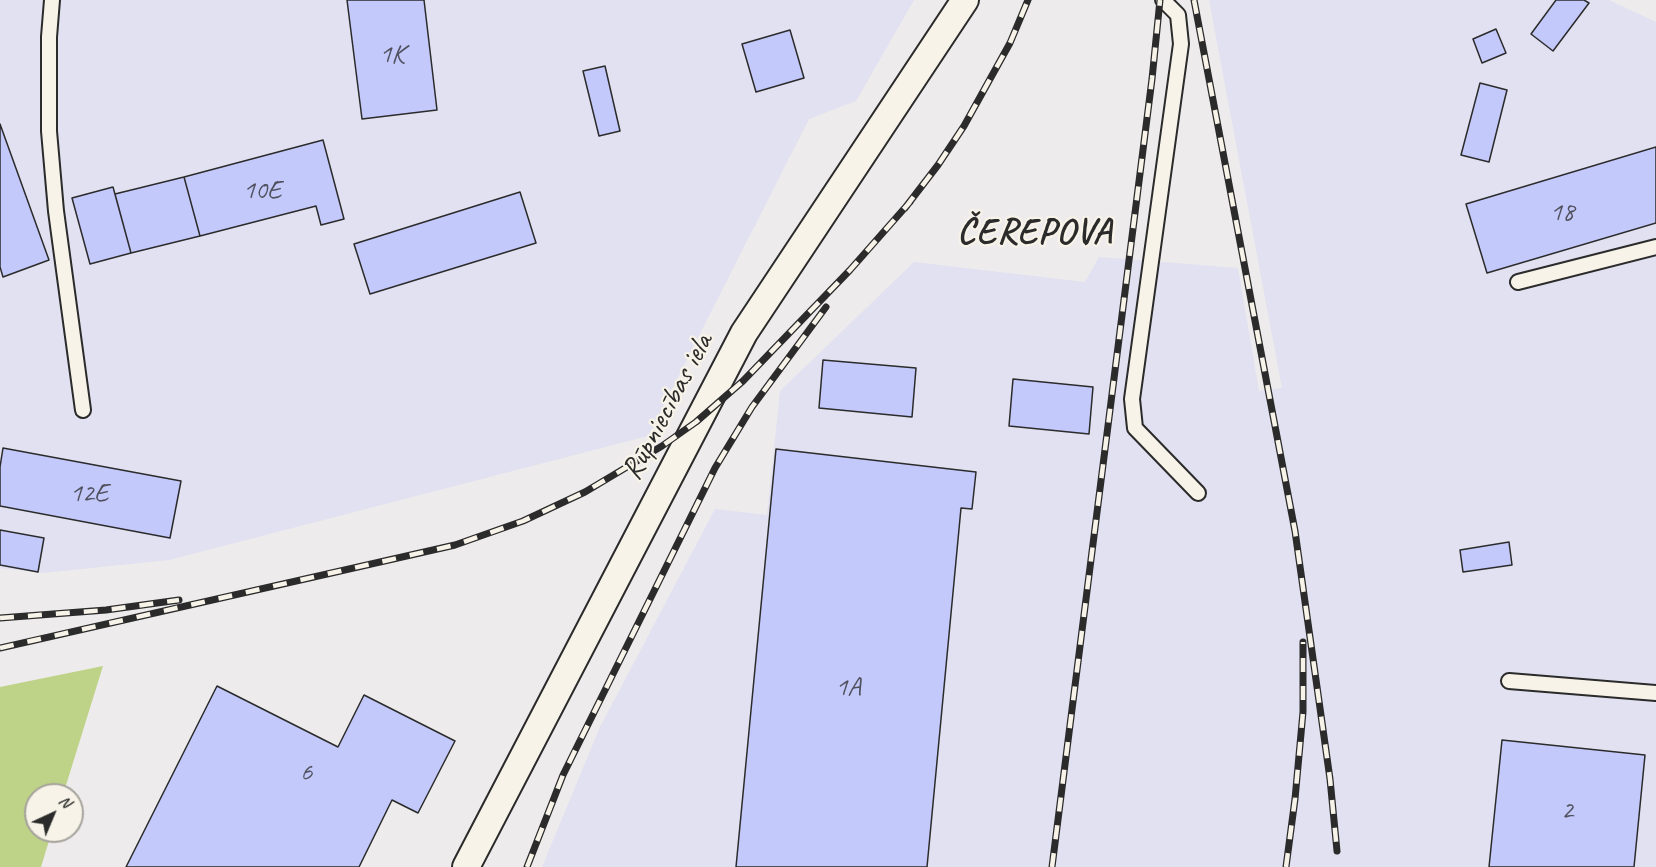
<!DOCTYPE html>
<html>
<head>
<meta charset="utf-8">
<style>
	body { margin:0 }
	#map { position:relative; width:1656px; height:867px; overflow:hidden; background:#edebec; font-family:Caveat,sans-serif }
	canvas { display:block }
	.north { position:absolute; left:24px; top:783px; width:60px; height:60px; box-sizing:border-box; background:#f7f3e8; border:2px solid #a5a39c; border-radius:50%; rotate:44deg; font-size:16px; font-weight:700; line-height:24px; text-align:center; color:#2b2b2b }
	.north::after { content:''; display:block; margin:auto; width:21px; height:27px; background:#2b2b2b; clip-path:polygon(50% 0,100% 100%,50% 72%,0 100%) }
</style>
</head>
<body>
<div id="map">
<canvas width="1656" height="867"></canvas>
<div class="north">N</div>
</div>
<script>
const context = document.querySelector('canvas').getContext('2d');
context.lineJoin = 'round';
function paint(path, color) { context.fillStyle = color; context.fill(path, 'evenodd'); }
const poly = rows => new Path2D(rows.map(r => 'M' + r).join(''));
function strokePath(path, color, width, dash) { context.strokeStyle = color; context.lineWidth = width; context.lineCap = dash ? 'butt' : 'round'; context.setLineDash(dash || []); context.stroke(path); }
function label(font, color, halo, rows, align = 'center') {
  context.font = font + ' Caveat,sans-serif'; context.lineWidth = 4.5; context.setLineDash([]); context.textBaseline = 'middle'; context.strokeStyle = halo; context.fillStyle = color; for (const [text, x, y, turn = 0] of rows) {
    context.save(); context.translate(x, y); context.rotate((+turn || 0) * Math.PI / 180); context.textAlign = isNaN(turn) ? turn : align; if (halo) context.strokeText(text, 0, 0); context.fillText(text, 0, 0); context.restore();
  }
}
const built = poly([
	[0,0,914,0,856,101,809,119,648,436,169,560,43,573,0,568],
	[1209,0,1609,0,1656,22,1656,867,542,867,600,727,715,509,767,515,780,391,914,262,1085,282,1099,257,1238,268,1259,391,1282,388]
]);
const green = poly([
	[103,666,63,795,36,795,36,831,52,831,41,867,0,867,0,687]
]);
const building = poly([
	[347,0,424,0,437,110,362,119,347,0],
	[1556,0,1584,0,1589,3,1553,51,1531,34,1556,0],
	[1496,29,1506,53,1482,63,1473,39,1496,29],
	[790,30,804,78,756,92,742,44,790,30],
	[605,66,620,131,599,136,583,71,605,66],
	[1480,83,1507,90,1489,162,1461,155,1480,83],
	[0,124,49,260,3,277,0,267,0,124],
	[323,140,344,219,321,225,316,206,200,236,184,177,323,140],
	[1656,147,1656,223,1487,273,1466,204,1656,147],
	[184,177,200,236,131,253,115,194,184,177],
	[113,187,131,253,90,264,72,198,113,187],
	[520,192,536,243,370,294,354,244,520,192],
	[823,360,916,368,912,417,819,408,823,360],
	[1013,379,1093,387,1089,434,1009,426,1013,379],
	[3,448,181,481,170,538,0,506,0,467,3,448],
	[776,449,976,472,972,509,961,508,927,867,736,867,776,449],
	[0,530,44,538,38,572,0,565,0,530],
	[1509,542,1512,565,1463,572,1460,550,1509,542],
	[217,686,338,747,364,695,455,741,418,813,392,800,359,867,126,867,217,686],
	[1502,740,1645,755,1634,867,1489,867,1502,740]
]);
const service = poly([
	[52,0,49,37,49,131,56,211,83,410],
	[1163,0,1178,15,1181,44,1132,399,1135,428,1198,493],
	[1518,282,1656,247],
	[1509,681,1656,693]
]);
const minor = poly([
	[466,867,744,333,965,0]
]);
const rail = poly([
	[1194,0,1295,531,1330,779,1337,851],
	[905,208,938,165,964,126,1010,43,1028,0],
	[0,618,106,610,179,600],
	[0,648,455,545,523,521,585,492,662,446,696,422,743,381,850,270,910,202],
	[527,867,563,775,715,468,752,407,826,307],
	[1052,867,1152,79,1160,0],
	[1286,867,1295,799,1303,712,1303,642]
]);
const numberNames = [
	["1K",392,55],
	["10E",262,191],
	["18",1562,213],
	["12E",89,494],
	["1A",848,688],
	["6",306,773],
	["2",1567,811]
];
const streetNames = [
	["Rūpniecības iela",668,407,-62]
];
const districtNames = [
	["ČEREPOVA",1035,234]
];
paint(built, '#e1e1f1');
paint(green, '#bfd388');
paint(building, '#c4c9fc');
strokePath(building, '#2b2b2b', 1.5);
strokePath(service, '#2b2b2b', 18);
strokePath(minor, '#2b2b2b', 30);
strokePath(service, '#f7f3e8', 14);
strokePath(minor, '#f7f3e8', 26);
strokePath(rail, '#2b2b2b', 7);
strokePath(rail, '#f7f3e8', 4.5, [14]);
label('27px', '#51525f', null, numberNames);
label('30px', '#2b2b2b', '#f7f3e8', streetNames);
context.letterSpacing = '1.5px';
label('bold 36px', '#2b2b2b', '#f7f3e8', districtNames);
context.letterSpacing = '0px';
</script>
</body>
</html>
